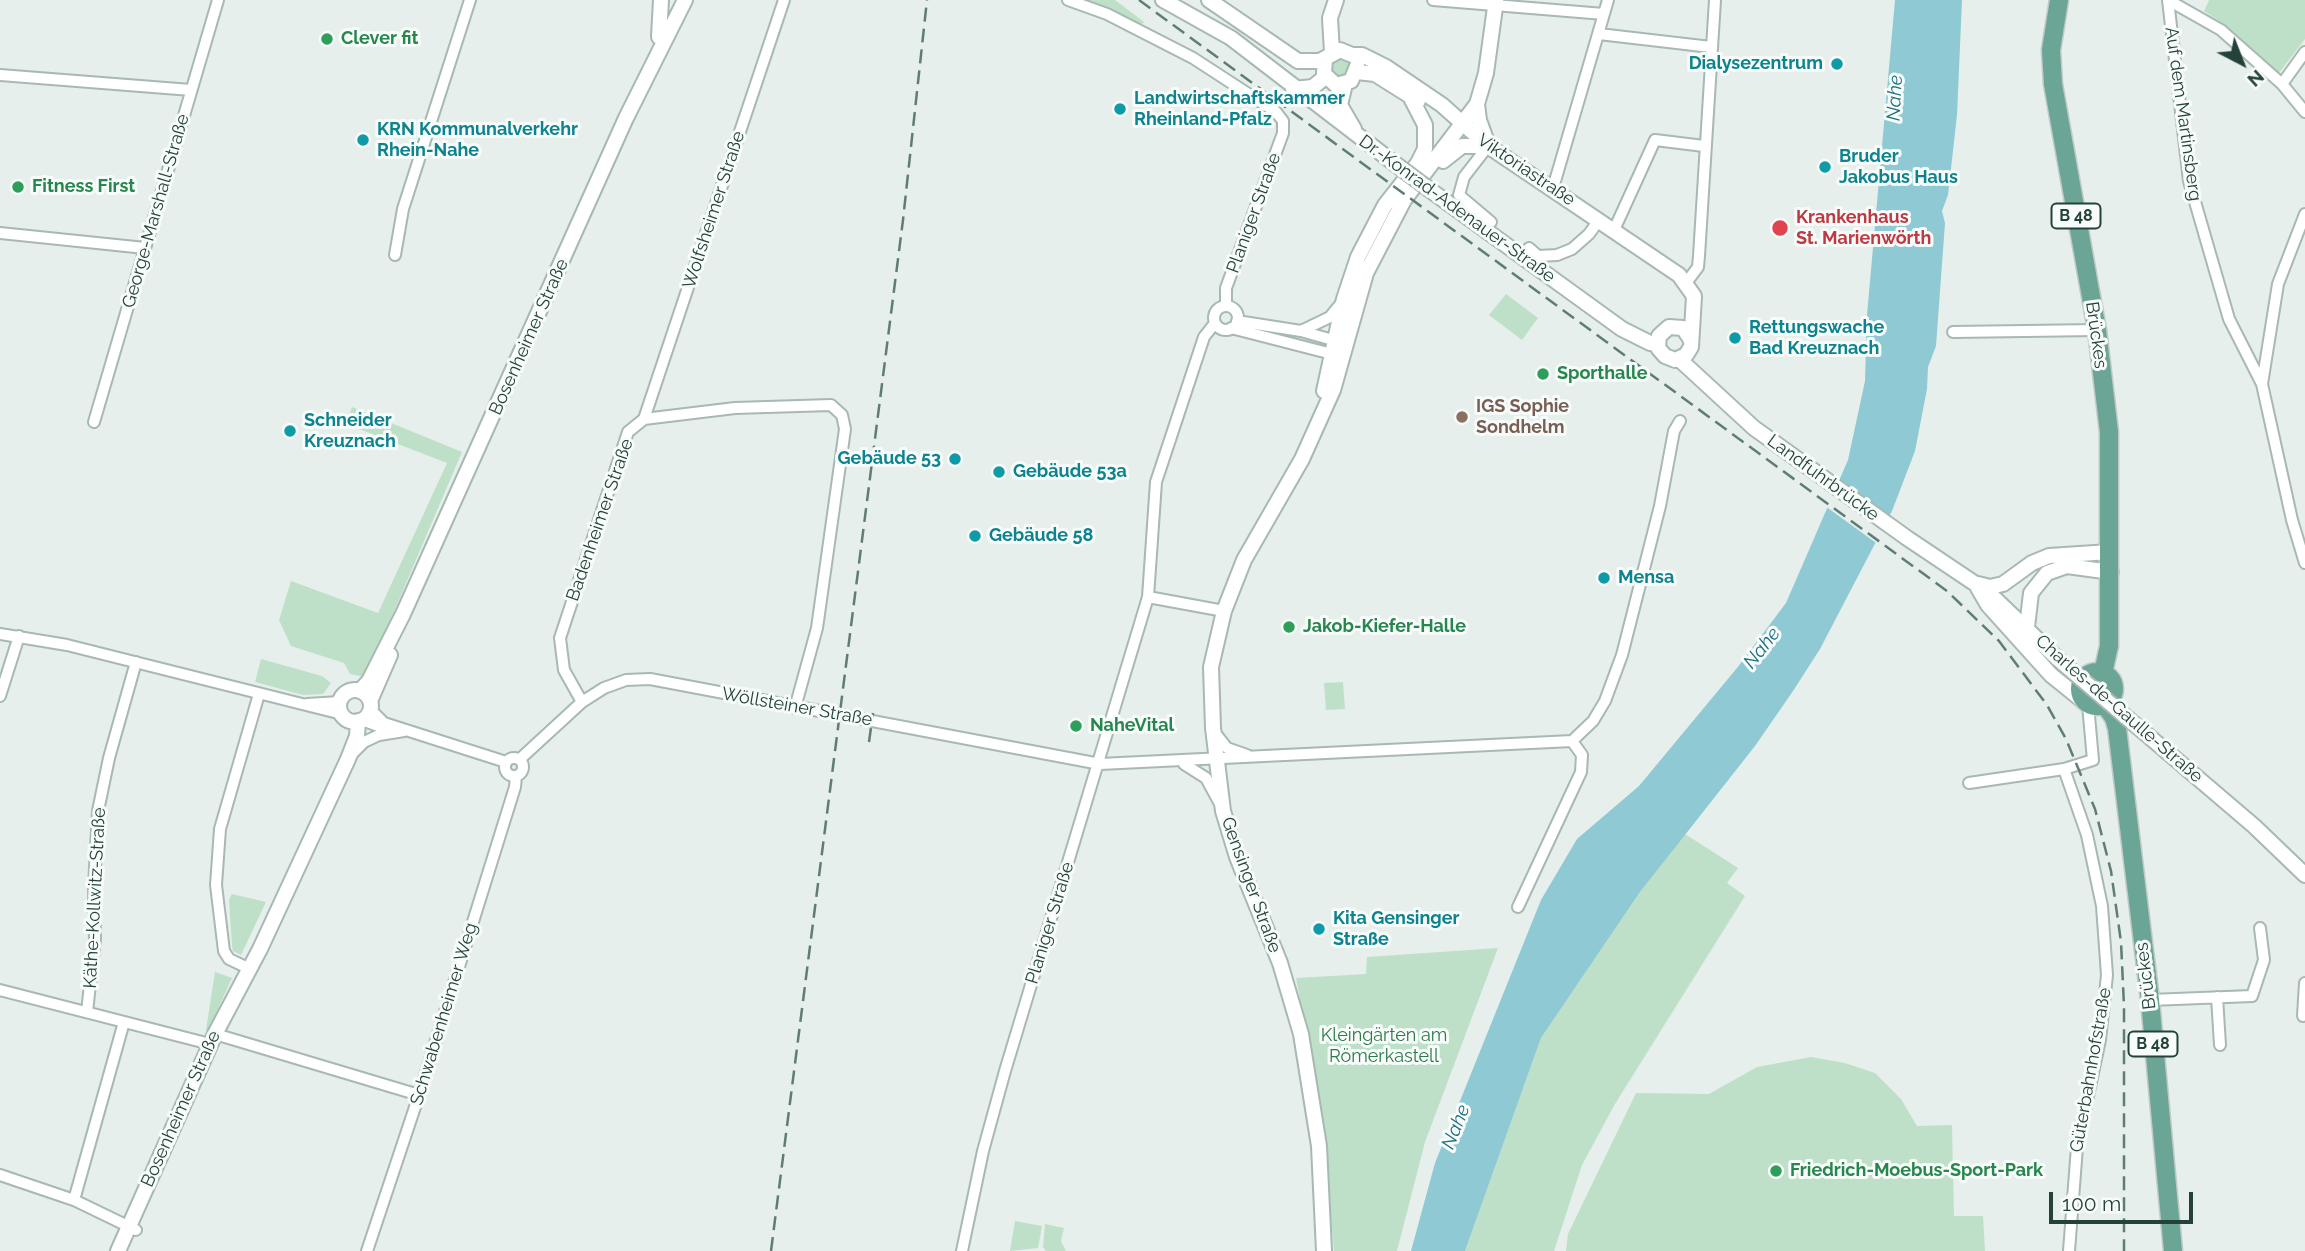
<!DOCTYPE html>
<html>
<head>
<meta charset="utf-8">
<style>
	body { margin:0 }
	#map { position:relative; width:2305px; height:1251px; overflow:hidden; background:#e6efeb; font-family:Raleway,sans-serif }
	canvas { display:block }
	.north { position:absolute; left:2207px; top:28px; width:70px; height:70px; -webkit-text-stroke:5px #f7fbf9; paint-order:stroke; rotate:138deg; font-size:19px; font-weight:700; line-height:28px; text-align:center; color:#24423a }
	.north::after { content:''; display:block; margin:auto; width:24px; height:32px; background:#24423a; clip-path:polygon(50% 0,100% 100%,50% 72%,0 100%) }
	.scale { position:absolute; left:2049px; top:1192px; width:144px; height:32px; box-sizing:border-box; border:4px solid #24423a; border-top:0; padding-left:9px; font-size:21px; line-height:24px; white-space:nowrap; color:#24423a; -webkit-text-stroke:5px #f7fbf9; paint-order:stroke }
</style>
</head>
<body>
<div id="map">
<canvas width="2305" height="1251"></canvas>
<div class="north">N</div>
<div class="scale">100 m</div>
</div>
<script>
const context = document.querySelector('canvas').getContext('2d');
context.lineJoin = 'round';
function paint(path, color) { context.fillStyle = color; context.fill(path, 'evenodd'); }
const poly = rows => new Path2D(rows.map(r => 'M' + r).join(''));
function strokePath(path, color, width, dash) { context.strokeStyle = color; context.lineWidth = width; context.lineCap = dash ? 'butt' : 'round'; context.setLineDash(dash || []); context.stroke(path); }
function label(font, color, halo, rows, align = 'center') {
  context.font = font + ' Raleway,sans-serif'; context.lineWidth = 6; context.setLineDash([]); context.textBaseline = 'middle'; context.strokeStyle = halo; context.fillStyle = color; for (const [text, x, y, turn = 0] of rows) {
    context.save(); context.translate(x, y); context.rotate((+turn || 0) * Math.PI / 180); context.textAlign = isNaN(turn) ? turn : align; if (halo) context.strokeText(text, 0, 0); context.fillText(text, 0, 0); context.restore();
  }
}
const green = poly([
	[1081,0,1115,0,1144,22,1142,24],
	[2209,0,2305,0,2305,39,2279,73,2228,27,2204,11],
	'1331 68a10 10 0 1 1 20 0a10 10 0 1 1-20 0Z',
	[1506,294,1538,318,1522,340,1489,315],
	[352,407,462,452,366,677,350,674,344,663,291,646,279,620,291,581,378,613,447,463,346,424],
	[261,659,322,676,331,683,323,694,303,695,255,682],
	[1343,682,1345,709,1326,710,1324,683],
	[1685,834,1738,868,1727,883,1745,896,1615,1104,1582,1165,1554,1251,1465,1251,1541,1038,1640,892],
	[232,894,266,902,241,955,233,951,232,945,229,900],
	[1498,948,1425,1142,1397,1251,1334,1251,1323,1129,1296,978,1366,974,1367,957],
	[215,972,232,978,208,1031,206,1030],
	[1811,1057,1845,1063,1875,1073,1901,1099,1917,1126,1952,1125,1954,1216,1983,1216,1985,1251,1566,1251,1568,1234,1636,1093,1709,1094,1757,1067],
	[1015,1221,1042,1226,1038,1248,1010,1251],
	[1045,1224,1064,1228,1061,1241,1066,1251,1046,1251,1043,1247]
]);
const water = poly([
	[1895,0,1962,0,1957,115,1948,195,1942,211,1945,223,1936,346,1928,367,1927,389,1915,451,1892,511,1820,649,1793,691,1755,746,1640,892,1541,1038,1465,1251,1411,1251,1435,1163,1541,900,1577,839,1639,786,1737,668,1786,603,1848,460,1865,381,1867,315]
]);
const pier = poly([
	[1830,493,1885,533,1879,545,1825,506]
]);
const minor = poly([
	[1068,0,1107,14,1193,58,1276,112,1283,121,1283,133,1226,288,1226,306],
	[1433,0,1604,14],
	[2168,0,2189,181,2229,319,2262,384],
	[2168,0,2221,30,2282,84,2305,112],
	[1599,34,1711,47],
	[0,75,191,90],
	[2282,84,2305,52],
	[1488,146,1464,177,1459,195,1491,222],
	[1553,188,1608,0],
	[2305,214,2278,284,2262,384,2292,520,2305,563],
	[1614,230,1655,140,1704,146],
	[0,233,145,248],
	[1529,248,1538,256,1557,255,1572,249,1589,234,1599,220],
	[395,255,403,209,470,0],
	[1686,283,1698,267,1699,256,1715,0],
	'1214 318a12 12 0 1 1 24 0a12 12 0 1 1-24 0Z',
	[1237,321,1301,331,1340,342],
	[1231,328,1336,355],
	[1301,331,1330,317,1343,301],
	[1953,332,2097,330],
	[644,419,784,0],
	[94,422,218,0],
	[1148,597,1224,611],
	[0,634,67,645,342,714],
	[0,696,19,636],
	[582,702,564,670,560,638,628,432,644,419,735,408,831,405,842,415,845,429,817,628,795,708],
	[307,704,340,702],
	[371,710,384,723,506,762],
	[362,720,389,730],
	[1216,734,1227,748,1247,755],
	[351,755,364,742,379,735,404,731],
	'505 767a9 9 0 1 1 18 0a9 9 0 1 1-18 0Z',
	[520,759,582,702,604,688,626,680,650,679,1100,764,1572,741,1593,721,1605,701,1622,655,1660,506,1674,431,1680,421],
	[1184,764,1206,778,1219,802],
	[2064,769,2087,835,2102,906,2107,975,2100,1040,2077,1147,2069,1251],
	[1969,783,2064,769,2093,760,2088,705],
	[1518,907,1581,772,1582,755,1572,741],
	[250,969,229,959,224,951,216,885,220,829,259,694],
	[0,990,210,1044],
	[2217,997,2220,1045],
	[2150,1000,2252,996,2264,960,2260,928],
	[87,1012,95,939,94,886,98,811,109,758,136,662],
	[2303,1016,2305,983],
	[215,1034,419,1095],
	[0,1175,74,1200,136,1230],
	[74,1200,124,1022],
	[367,1251,419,1095,515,787,516,776],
	[962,1251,983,1151,1005,1071,1148,597,1156,482,1204,337,1215,323]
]);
const tertiary = poly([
	[1163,0,1231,38,1394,163],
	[1209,0,1298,61,1320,61,1340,50,1352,55,1362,55,1386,67,1442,105,1488,146,1679,275,1694,296,1691,347,1686,355,1675,360,1665,356,1658,348,1659,336,1669,327,1683,328,1691,340],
	[659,37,661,0],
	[1332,52,1330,18,1336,0],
	[1325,59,1324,74,1336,85,1351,81,1357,66],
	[1357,72,1375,74,1418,101],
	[1345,84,1340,105,1354,129],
	[1293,89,1313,87,1325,77],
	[1477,104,1479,120,1488,145],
	[1443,161,1462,146,1487,146],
	[1430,190,1622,329,1650,343,1658,344],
	[1679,359,1754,428,1907,538,1989,593,2058,659],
	[1324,391,1344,299,1358,257,1385,205,1418,163,1425,149,1425,125,1410,96],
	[1978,584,1990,587,2003,584,2032,563,2049,556,2110,552],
	[1978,588,1988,605,2051,675,2082,700],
	[2027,627,2031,593,2047,573,2067,566,2111,572],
	'339 706a16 16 0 1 1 32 0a16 16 0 1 1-32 0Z',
	[360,691,369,681,403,614,626,118,685,0],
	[370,701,390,655],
	[2152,739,2254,826,2305,875],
	[118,1251,215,1034,260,949,348,759,357,736,358,721],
	[1324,1251,1319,1146,1301,1034,1280,963,1237,857,1223,811,1213,728,1211,667,1224,611,1244,560,1302,459,1333,390,1366,273,1404,200,1477,104,1486,73,1496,0]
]);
const primary = poly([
	[2059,0,2051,50,2053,84,2097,330,2109,432,2109,646,2103,673],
	'2080 689a17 17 0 1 1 34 0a17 17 0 1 1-34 0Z',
	[2105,705,2114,718,2117,728,2150,1000,2173,1251]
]);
const rail = poly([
	[1139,0,1947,591,1999,641,2047,705,2066,739,2095,809,2111,871,2121,942,2124,1006,2124,1251],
	[869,742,873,713],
	[771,1251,903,220,927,0]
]);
const tertiaryBridge = poly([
	[1394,163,1430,190],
	[2058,659,2152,739]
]);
const markers = [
	[327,39,7,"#2e9e5b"],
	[1837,64,7,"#0f9aa8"],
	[1120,109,7,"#0f9aa8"],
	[363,140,7,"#0f9aa8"],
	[1825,167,7,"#0f9aa8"],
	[18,187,7,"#2e9e5b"],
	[1780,228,9,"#e0444e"],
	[1735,338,7,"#0f9aa8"],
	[1543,374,7,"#2e9e5b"],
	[1462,417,7,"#8d6e63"],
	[290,431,7,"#0f9aa8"],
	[955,459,7,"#0f9aa8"],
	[999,472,7,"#0f9aa8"],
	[975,536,7,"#0f9aa8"],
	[1604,578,7,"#0f9aa8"],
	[1289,627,7,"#2e9e5b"],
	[1076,726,7,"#2e9e5b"],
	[1319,929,7,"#0f9aa8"],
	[1776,1171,7,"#2e9e5b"]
];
const shields = [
	[2076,216,49],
	[2153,1044,49]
];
const shieldNames = [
	["B 48",2076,216],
	["B 48",2153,1044]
];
const leisureNames = [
	["Clever fit",341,39],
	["Fitness First",32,187],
	["Sporthalle",1557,374],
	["Jakob-Kiefer-Halle",1303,627],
	["NaheVital",1090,726],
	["Friedrich-Moebus-Sport-Park",1790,1171]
];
const cultureNames = [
	["Dialysezentrum",1823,64,"right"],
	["Landwirtschaftskammer",1134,99],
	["Rheinland-Pfalz",1134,120],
	["KRN Kommunalverkehr",377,130],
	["Rhein-Nahe",377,151],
	["Bruder",1839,157],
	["Jakobus Haus",1839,178],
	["Rettungswache",1749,328],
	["Bad Kreuznach",1749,349],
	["Schneider",304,421],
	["Kreuznach",304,442],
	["Gebäude 53",941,459,"right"],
	["Gebäude 53a",1013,472],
	["Gebäude 58",989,536],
	["Mensa",1618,578],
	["Kita Gensinger",1333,919],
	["Straße",1333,940]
];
const streetNames = [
	["Auf dem Martinsberg",2183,114,82],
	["Viktoriastraße",1526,170,34],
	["Dr.-Konrad-Adenauer-Straße",1457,209,36],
	["Wolfsheimer Straße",714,210,-72],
	["George-Marshall-Straße",156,211,-74],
	["Planiger Straße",1254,213,-70],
	["Brückes",2096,335,82],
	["Bosenheimer Straße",529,337,-66],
	["Landfuhrbrücke",1823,478,36],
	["Badenheimer Straße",600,520,-71],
	["Wöllsteiner Straße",797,707,10],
	["Charles-de-Gaulle-Straße",2119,709,41],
	["Gensinger Straße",1251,885,70],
	["Käthe-Kollwitz-Straße",95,898,-87],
	["Planiger Straße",1050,923,-73],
	["Brückes",2146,976,-97],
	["Schwabenheimer Weg",444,1014,-73],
	["Güterbahnhofstraße",2091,1070,-80],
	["Bosenheimer Straße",181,1109,-66]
];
const healthNames = [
	["Krankenhaus",1796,218],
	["St. Marienwörth",1796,239]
];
const educationNames = [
	["IGS Sophie",1476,407],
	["Sondhelm",1476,428]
];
const parkNames = [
	["Kleingärten am",1384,1036],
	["Römerkastell",1384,1057]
];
const waterNames = [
	["Nahe",1895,98,-87],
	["Nahe",1762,648,-52],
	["Nahe",1456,1127,-68]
];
paint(green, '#bfe0c8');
paint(water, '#8ec9d4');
paint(pier, '#e6efeb');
strokePath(minor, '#a8b8b2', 14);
strokePath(tertiary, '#a8b8b2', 18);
strokePath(primary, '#c2cac8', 21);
strokePath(minor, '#fff', 10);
strokePath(tertiary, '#fff', 14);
strokePath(primary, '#6aa596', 18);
strokePath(rail, '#5f7d75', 2.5, [14, 7]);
strokePath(tertiaryBridge, '#a8b8b2', 18, []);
strokePath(tertiaryBridge, '#fff', 14);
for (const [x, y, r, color] of markers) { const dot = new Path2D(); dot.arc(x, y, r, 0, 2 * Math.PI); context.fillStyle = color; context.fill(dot); strokePath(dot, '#f7fbf9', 2.5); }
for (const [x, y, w] of shields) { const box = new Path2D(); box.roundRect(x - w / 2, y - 12.5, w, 25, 5); context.fillStyle = '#f7fbf9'; context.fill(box); strokePath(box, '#24423a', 2); }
label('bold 16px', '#24423a', null, shieldNames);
label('bold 18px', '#27864d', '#f7fbf9', leisureNames, 'left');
label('bold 18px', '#0d838f', '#f7fbf9', cultureNames, 'left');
label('18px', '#24423a', '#f7fbf9', streetNames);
label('bold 18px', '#be3a42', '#f7fbf9', healthNames, 'left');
label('bold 18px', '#785e54', '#f7fbf9', educationNames, 'left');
label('18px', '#2d7a4b', '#f7fbf9', parkNames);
label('italic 19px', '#1c6f80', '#f7fbf9', waterNames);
</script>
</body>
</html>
